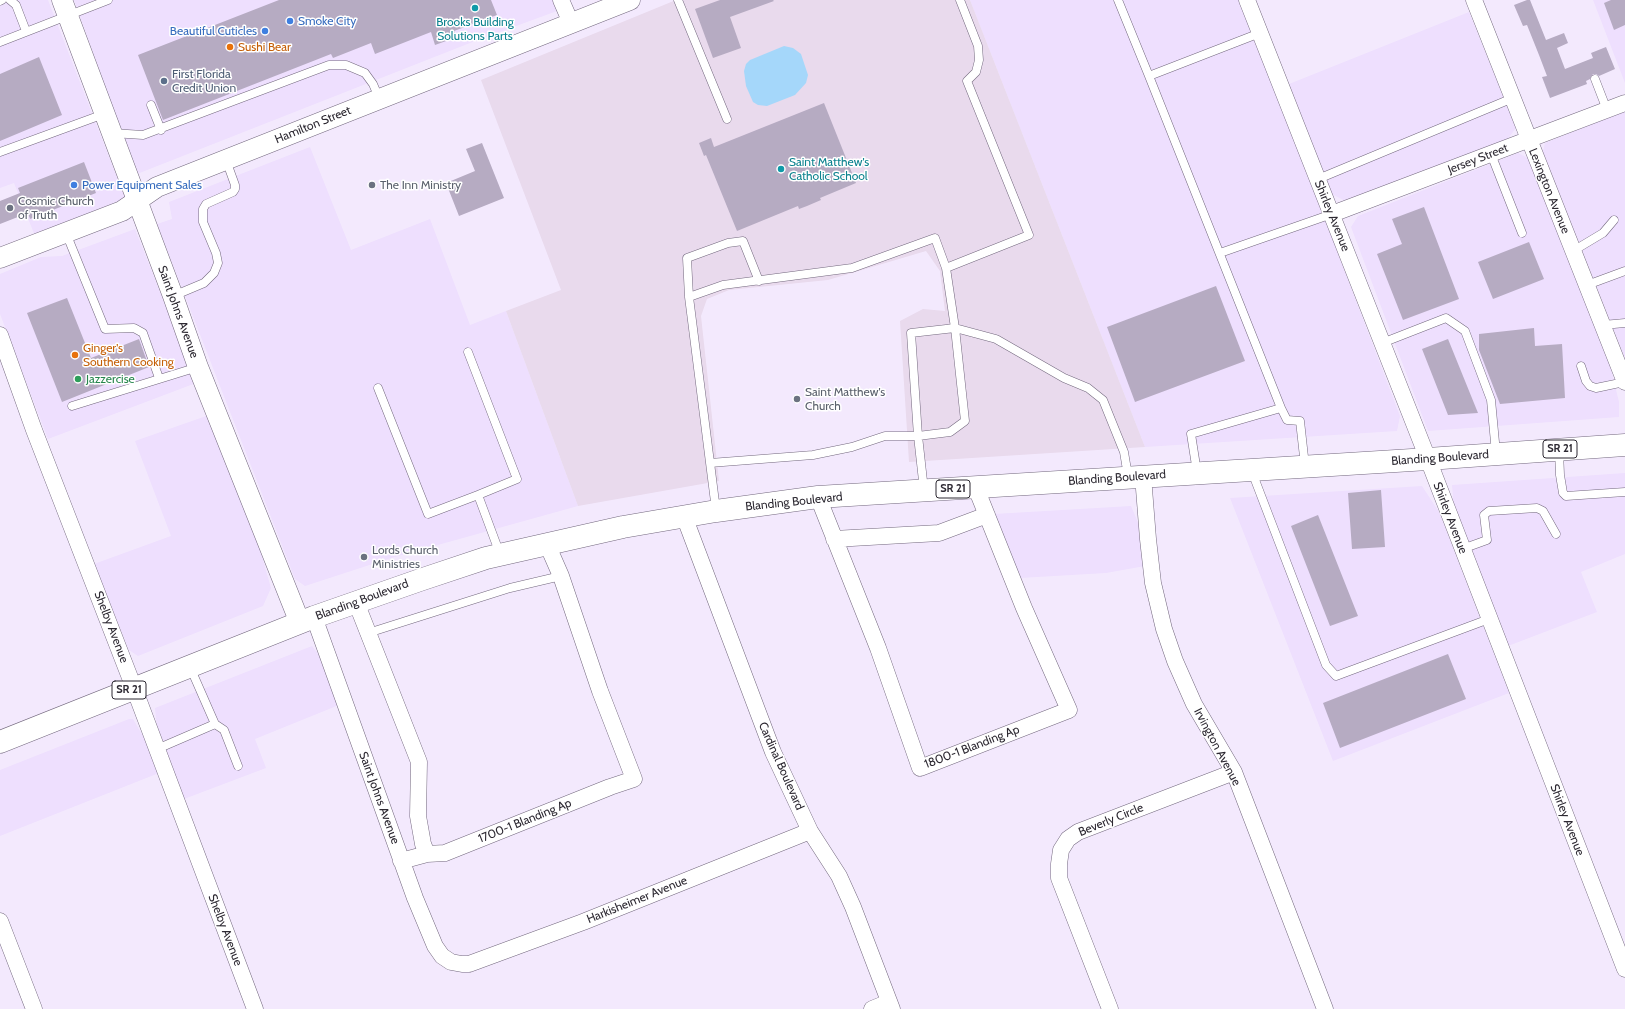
<!DOCTYPE html>
<html>
<head>
<meta charset="utf-8">
<style>
	body { margin:0 }
	canvas { display:block; background:#f3e9fd }
</style>
</head>
<body>
<canvas width="1625" height="1009"></canvas>
<script>
const context = document.querySelector('canvas').getContext('2d');
context.lineJoin = 'round';
function paint(path, color) { context.fillStyle = color; context.fill(path, 'evenodd'); }
const poly = rows => new Path2D(rows.map(r => 'M' + r).join(''));
function strokePath(path, color, width, dash) { context.strokeStyle = color; context.lineWidth = width; context.lineCap = dash ? 'butt' : 'round'; context.setLineDash(dash || []); context.stroke(path); }
function label(font, color, halo, rows, align = 'center') {
  context.font = font + ' Cabin,sans-serif'; context.lineWidth = 3; context.setLineDash([]); context.textBaseline = 'middle'; context.strokeStyle = halo; context.fillStyle = color; for (const [text, x, y, turn = 0] of rows) {
    context.save(); context.translate(x, y); context.rotate((+turn || 0) * Math.PI / 180); context.textAlign = isNaN(turn) ? turn : align; if (halo) context.strokeText(text, 0, 0); context.fillText(text, 0, 0); context.restore();
  }
}
const built = poly([
	[0,0,48,0,125,198,35,236,14,183,0,188],
	[74,0,553,0,557,11,470,43,137,174],
	[970,0,1241,0,1400,416,1397,431,1145,447],
	[1593,0,1625,0,1625,83],
	[1469,12,1516,128,1503,145,1347,202,1332,194,1289,84],
	[1625,111,1625,358,1543,152,1545,143],
	[310,147,351,250,430,219,470,325,506,311,578,506,391,558,305,586,295,579,157,224,172,219,169,202],
	[1518,153,1528,158,1610,365,1619,402,1619,417,1428,431,1351,227,1358,216],
	[135,229,196,383,48,439,0,314,0,274,41,257,62,256],
	[209,415,259,546,271,588,263,606,138,656,129,650,94,564,171,536,135,441],
	[1625,473,1625,554,1581,572,1597,612,1508,646,1454,509,1452,485],
	[1422,486,1439,512,1509,693,1333,761,1230,498],
	[1131,506,1140,527,1145,566,1106,573,1020,578,994,514],
	[312,646,323,660,339,705,255,739,266,768,184,799,157,729,155,708],
	[129,719,133,719,149,746,159,773,0,836,0,770]
]);
const education = poly([
	[676,0,970,0,1145,447,909,462,900,321,923,309,945,311,940,271,926,251,828,280,729,290,707,299,701,316,719,481,578,506,506,311,561,290,481,80]
]);
const water = poly([
	[784,46,793,48,801,54,808,75,806,83,795,95,767,106,758,105,753,102,746,86,744,71,746,64,750,60]
]);
const building = poly([
	[279,0,491,0,497,15,454,31,457,37,435,45,431,32,375,54,371,43,333,58,331,54,163,120,138,55],
	[720,0,773,0,774,1,730,17,741,48,713,58,695,9],
	[1527,0,1530,0,1546,40,1564,33,1568,43,1557,48,1565,69,1593,58,1591,53,1606,47,1615,69,1599,76,1596,74,1593,74,1590,79,1586,81,1587,84,1550,98,1542,77,1547,76,1539,55,1527,25,1523,26,1514,5],
	[1611,0,1625,0,1625,25,1614,30,1604,3],
	[39,57,62,115,0,141,0,74],
	[824,103,856,183,820,198,821,200,807,206,799,209,798,206,737,231,706,155,704,156,699,143,711,138,714,147],
	[482,143,504,198,459,216,446,183,475,171,466,149],
	[84,162,96,193,30,219,28,213,0,224,0,201,20,193,18,188],
	[1424,207,1459,299,1403,320,1377,254,1402,244,1392,219],
	[1529,242,1544,279,1493,299,1478,262],
	[1216,286,1245,361,1135,402,1107,327],
	[67,298,91,358,139,339,149,367,62,402,27,313],
	[1534,328,1535,346,1562,344,1565,398,1500,404,1479,350,1479,334],
	[1448,339,1478,413,1448,415,1422,349],
	[1381,490,1385,547,1352,549,1348,493],
	[1318,515,1358,616,1330,626,1291,526],
	[1448,654,1466,699,1340,748,1323,703]
]);
const service = poly([
	[10,0,16,5,26,31],
	[678,0,727,119],
	[1118,0,1149,76,1260,33],
	[0,1,2,0],
	[0,42,108,0],
	[1149,76,1281,408],
	[1595,79,1607,110],
	[151,105,161,130],
	[112,133,143,135,329,65,346,65,365,73,373,84,379,98],
	[0,152,104,114],
	[1491,154,1522,233],
	[1318,179,1513,98],
	[66,233,105,329,134,328,143,333,159,378],
	[1573,251,1603,233,1614,220],
	[1220,253,1332,214],
	[1587,285,1625,271],
	[173,296,204,283,214,273,218,263,216,253,203,222,203,209,206,204,233,192,235,189,235,185,226,160],
	[689,297,723,285,852,268,935,238,946,268,1029,235,967,81,976,72,979,60,978,46,960,0],
	[1603,325,1625,323],
	[1382,343,1446,318,1465,331,1491,400,1496,453],
	[468,352,517,479,478,495],
	[1581,366,1586,381,1590,386,1596,388,1625,382],
	[378,388,428,514,478,495,500,554],
	[72,406,198,367],
	[1559,451,1560,475,1563,493,1566,496,1625,492],
	[710,463,813,455,852,447,885,436,918,436,950,432,965,421,955,328,996,339,1064,378,1088,388,1103,400,1124,452,1128,476],
	[1197,472,1191,434,1281,408,1287,420,1300,421,1305,466],
	[1252,472,1326,665,1336,676,1489,619],
	[924,490,918,436,911,333,955,328,946,268],
	[716,510,689,297,687,258,728,243,743,241,759,281],
	[1462,549,1487,540,1484,515,1489,511,1537,508,1543,511,1556,534],
	[368,633,510,588,561,576],
	[215,724,224,730,238,766],
	[157,749,215,724,190,667]
]);
const minor = poly([
	[561,0,571,23],
	[1247,0,1428,459,1625,969],
	[1474,0,1625,382],
	[1332,214,1625,103],
	[0,335,34,430,134,688,255,1009],
	[1143,476,1148,539,1153,583,1164,629,1175,661,1194,704,1234,772,1325,1009],
	[818,497,878,648,920,768,1069,710,1024,608,976,488],
	[684,516,773,752,810,831,839,876,853,907,892,1009],
	[834,539,939,533,987,515],
	[356,602,419,762,418,816,423,844,427,854],
	[314,617,415,898,435,946,442,956,451,962,462,964,469,964,583,922,810,831],
	[401,861,427,854,445,853,610,787,634,779,600,691,561,576,547,544],
	[0,921,34,1009],
	[872,1009,889,1002],
	[1110,1009,1059,878,1059,864,1061,850,1068,839,1078,832,1234,772]
]);
const tertiary = poly([
	[62,0,173,296,198,367,300,623],
	[0,258,122,211,157,187,630,0]
]);
const primary = poly([
	[0,742,314,617,420,580,486,558,623,527,716,511,818,497,1428,459,1625,445]
]);
const markers = [
	[475,8,4,"#0f9aa8"],
	[290,21,4,"#3f7fe0"],
	[265,31,4,"#3f7fe0"],
	[230,47,4,"#e8710a"],
	[164,81,4,"#5c6f8a"],
	[781,169,4,"#0f9aa8"],
	[74,185,4,"#3f7fe0"],
	[372,185,4,"#6b7280"],
	[10,208,4,"#6b7280"],
	[75,355,4,"#e8710a"],
	[78,379,4,"#2e9e5b"],
	[797,399,4,"#6b7280"],
	[364,557,4,"#6b7280"]
];
const shields = [
	[1560,449,34],
	[953,489,34],
	[129,690,34]
];
const shieldNames = [
	["SR 21",1560,449],
	["SR 21",953,489],
	["SR 21",129,690]
];
const shopNames = [
	["Smoke City",298,21],
	["Beautiful Cuticles",257,31,"right"],
	["Power Equipment Sales",82,185]
];
const cultureNames = [
	["Brooks Building",475,22],
	["Solutions Parts",475,36],
	["Saint Matthew's",789,162,"left"],
	["Catholic School",789,176,"left"]
];
const foodNames = [
	["Sushi Bear",238,47],
	["Ginger's",83,348],
	["Southern Cooking",83,362]
];
const serviceNames = [
	["First Florida",172,74],
	["Credit Union",172,88]
];
const streetNames = [
	["Hamilton Street",313,125,-22],
	["Jersey Street",1478,159,-21],
	["Lexington Avenue",1549,191,68],
	["Shirley Avenue",1332,216,68],
	["Saint Johns Avenue",178,312,70],
	["Blanding Boulevard",1440,458,-4],
	["Blanding Boulevard",1117,478,-4],
	["Blanding Boulevard",794,502,-6],
	["Shirley Avenue",1450,518,69],
	["Blanding Boulevard",362,600,-20],
	["Shelby Avenue",111,627,69],
	["1800-1 Blanding Ap",972,747,-21],
	["Irvington Avenue",1217,747,62],
	["Cardinal Boulevard",781,766,66],
	["Saint Johns Avenue",379,798,70],
	["Beverly Circle",1111,820,-22],
	["Shirley Avenue",1567,820,69],
	["1700-1 Blanding Ap",525,821,-22],
	["Harkisheimer Avenue",637,900,-22],
	["Shelby Avenue",225,930,69]
];
const worshipNames = [
	["The Inn Ministry",380,185],
	["Cosmic Church",18,201],
	["of Truth",18,215],
	["Saint Matthew's",805,392],
	["Church",805,406],
	["Lords Church",372,550],
	["Ministries",372,564]
];
const leisureNames = [
	["Jazzercise",86,379]
];
paint(built, '#eedffe');
paint(education, '#e9daed');
paint(water, '#a5d7fa');
paint(building, '#b6abc2');
strokePath(service, '#73687e', 9);
strokePath(minor, '#73687e', 17);
strokePath(tertiary, '#73687e', 21);
strokePath(primary, '#73687e', 23);
strokePath(service, '#fff', 8);
strokePath(minor, '#fff', 16);
strokePath(tertiary, '#fff', 20);
strokePath(primary, '#fff', 22);
for (const [x, y, r, color] of markers) { const dot = new Path2D(); dot.arc(x, y, r, 0, 2 * Math.PI); context.fillStyle = color; context.fill(dot); strokePath(dot, '#fff', 1.5); }
for (const [x, y, w] of shields) { const box = new Path2D(); box.roundRect(x - w / 2, y - 9, w, 18, 3); context.fillStyle = '#fff'; context.fill(box); strokePath(box, '#2d2932', 1); }
label('bold 11px', '#2d2932', null, shieldNames);
label('12px', '#366cbe', '#fff', shopNames, 'left');
label('12px', '#0d838f', '#fff', cultureNames);
label('12px', '#c56008', '#fff', foodNames, 'left');
label('12px', '#4e5e75', '#fff', serviceNames, 'left');
label('12px', '#2d2932', '#fff', streetNames);
label('12px', '#5b616d', '#fff', worshipNames, 'left');
label('12px', '#27864d', '#fff', leisureNames, 'left');
</script>
</body>
</html>
